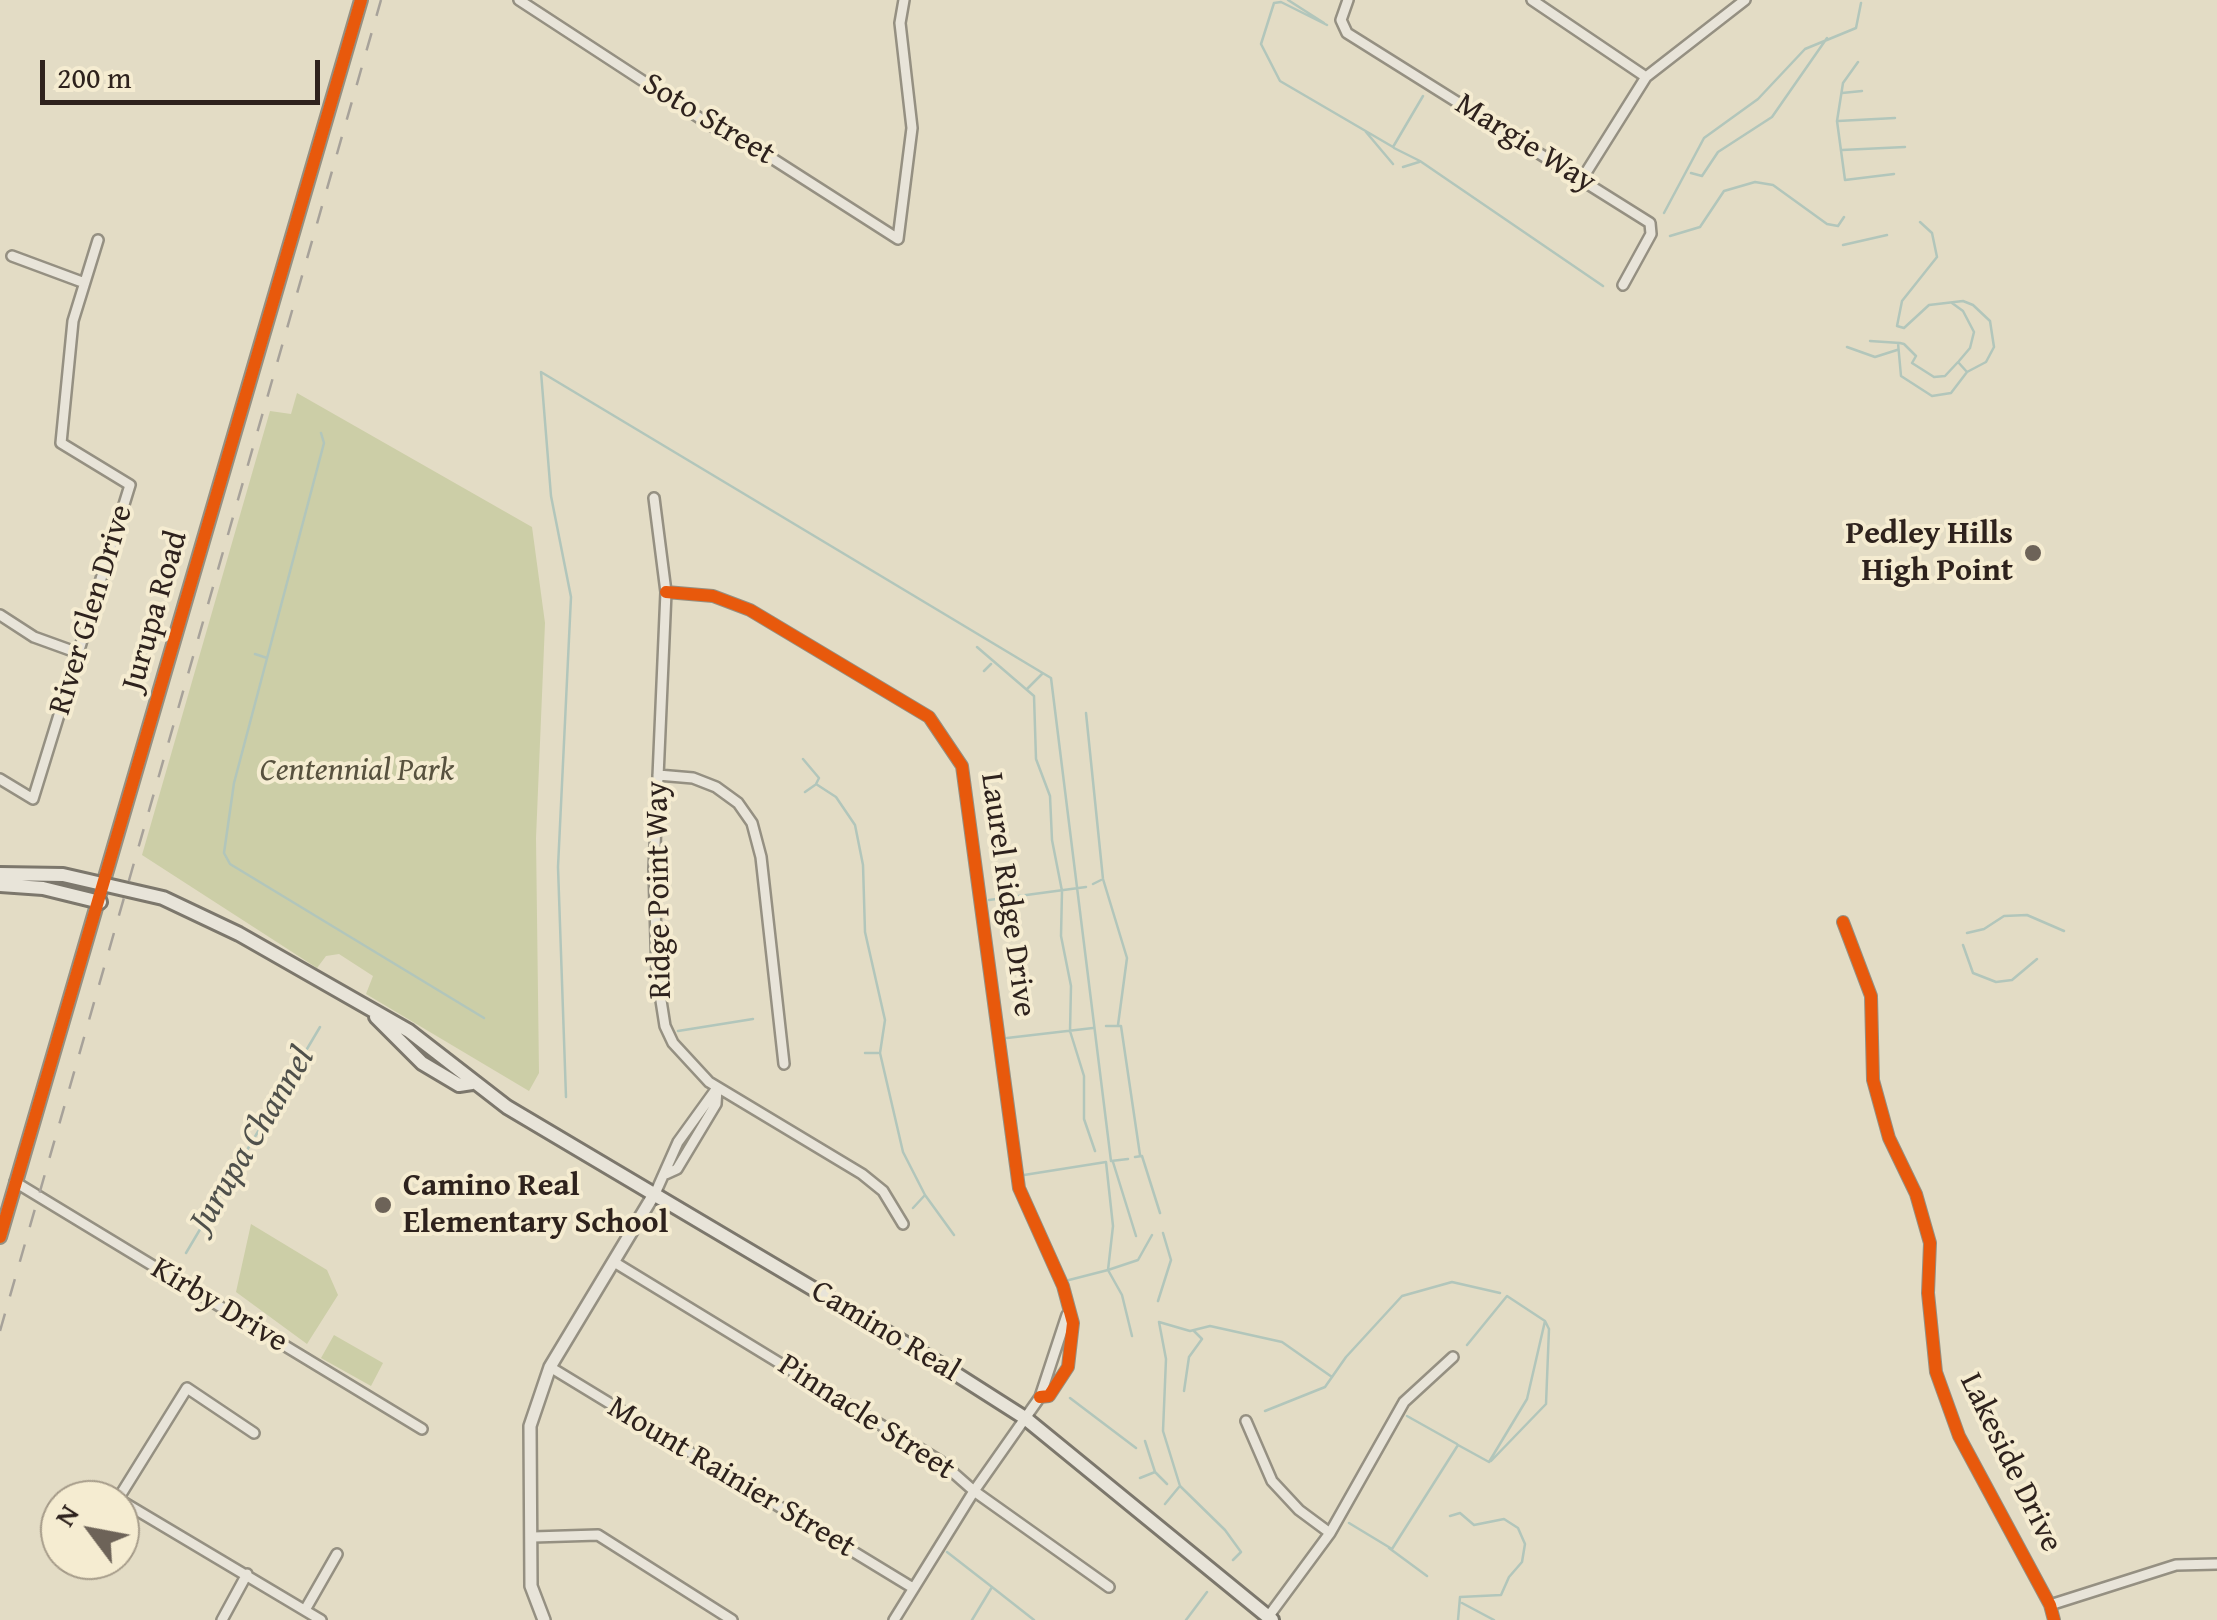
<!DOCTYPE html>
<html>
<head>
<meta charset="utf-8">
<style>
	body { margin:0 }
	#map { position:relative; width:2217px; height:1620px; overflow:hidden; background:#e3dcc5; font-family:"Gentium Book Plus",serif }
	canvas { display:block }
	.north { position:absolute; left:40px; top:1480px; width:100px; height:100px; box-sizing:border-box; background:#f5ecd1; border:2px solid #a59b89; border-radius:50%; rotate:302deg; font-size:28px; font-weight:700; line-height:40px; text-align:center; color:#2e221d }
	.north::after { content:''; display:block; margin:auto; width:35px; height:45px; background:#6d6358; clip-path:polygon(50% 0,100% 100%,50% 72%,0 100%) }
	.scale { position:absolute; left:40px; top:60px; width:280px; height:45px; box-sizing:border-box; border:5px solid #2e221d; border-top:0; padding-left:12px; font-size:30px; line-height:35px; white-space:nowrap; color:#2e221d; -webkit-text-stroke:8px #f5ecd1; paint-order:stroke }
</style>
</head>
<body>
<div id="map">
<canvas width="2217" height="1620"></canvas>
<div class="north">N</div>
<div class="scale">200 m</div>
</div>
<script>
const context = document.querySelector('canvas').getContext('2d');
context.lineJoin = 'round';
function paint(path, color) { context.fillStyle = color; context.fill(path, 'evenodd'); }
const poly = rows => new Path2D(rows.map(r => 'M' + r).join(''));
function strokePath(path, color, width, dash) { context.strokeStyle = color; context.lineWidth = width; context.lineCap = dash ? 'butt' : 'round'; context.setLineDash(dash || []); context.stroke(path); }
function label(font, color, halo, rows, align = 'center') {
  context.font = font + ' "Gentium Book Plus",serif'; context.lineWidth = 8; context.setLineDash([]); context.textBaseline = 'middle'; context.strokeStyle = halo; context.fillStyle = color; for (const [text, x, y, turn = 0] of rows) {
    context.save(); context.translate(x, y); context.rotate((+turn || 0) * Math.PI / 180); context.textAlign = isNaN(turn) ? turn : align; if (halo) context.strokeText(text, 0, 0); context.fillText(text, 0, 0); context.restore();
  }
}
const green = poly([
	[297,393,532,527,545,623,536,838,539,1073,529,1091,366,994,373,976,339,954,326,956,317,968,142,855,270,411,291,414],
	[251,1224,327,1270,338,1295,307,1344,236,1292],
	[334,1335,383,1363,371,1386,321,1358]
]);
const stream = poly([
	[1288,0,1324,23],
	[1327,25,1281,2,1274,3,1261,44,1280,81,1393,147,1423,96],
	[1858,62,1843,83,1837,121,1845,180,1894,174],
	[1842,93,1862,91],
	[1838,121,1895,118],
	[1366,132,1393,164],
	[1394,148,1420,161,1603,286],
	[1842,150,1905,147],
	[1403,167,1419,162],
	[1691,173,1702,176,1718,152,1772,117,1827,38],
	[1664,213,1704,138,1758,99,1805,49,1856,28,1861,3],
	[1920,222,1932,233,1937,257,1902,301,1897,326,1904,328,1929,305,1963,301,1973,305,1990,321,1994,347,1986,362,1967,372],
	[1670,236,1700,227,1724,191,1755,182,1773,185,1827,224,1838,226,1844,217],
	[1843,245,1887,235],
	[1952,303,1963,311,1974,332,1970,348,1959,361],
	[1870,341,1900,343,1904,344,1916,356,1912,363,1934,377,1945,376,1958,362,1967,372,1951,393,1932,396,1901,376,1898,343],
	[1847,347,1875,357,1897,350],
	[321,433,324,443,234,783,224,853,230,864,484,1018],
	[977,647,1034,696,1036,759,1050,796,1052,840,1062,891,1061,936,1071,986,1070,1031,1084,1076,1084,1119,1095,1151],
	[255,654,267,658],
	[984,671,991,664],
	[1027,689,1042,674],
	[1086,713,1103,879,1127,958,1118,1025],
	[803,759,819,778,816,784,836,797,855,825,863,865,865,932,885,1020,880,1053,903,1152,925,1195],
	[805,792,815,785],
	[1093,884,1101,880],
	[989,900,1086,887],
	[1967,933,1984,929,2004,916,2027,915,2064,931],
	[1963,945,1973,973,1996,982,2012,980,2037,959],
	[1106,1026,1121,1026,1140,1155],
	[678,1031,753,1019],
	[1007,1038,1093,1028],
	[865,1053,878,1053],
	[566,1097,558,867,571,597,551,496,541,372,1051,678,1111,1161,1128,1159],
	[1135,1157,1142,1156,1160,1213],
	[1113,1162,1136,1236],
	[1024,1175,1106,1162,1113,1226,1108,1270,1138,1260,1152,1235],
	[913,1208,925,1195,954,1235],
	[186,1253,320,1027],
	[1069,1280,1108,1270,1122,1295,1132,1336],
	[1158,1301,1171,1260,1163,1233],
	[1467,1345,1507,1296,1545,1321,1549,1329,1546,1404,1491,1461],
	[1184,1391,1189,1357,1202,1339,1194,1331],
	[1070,1398,1136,1448],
	[1265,1411,1325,1387,1346,1357,1402,1296,1452,1282,1500,1293],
	[1407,1416,1457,1444],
	[1155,1472,1167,1484],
	[1140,1478,1155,1472,1145,1441],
	[1165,1504,1179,1487],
	[1450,1516,1460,1513,1474,1525,1504,1519,1518,1528,1525,1544,1522,1562,1509,1577,1501,1595,1460,1597,1458,1620],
	[1349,1523,1392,1549,1458,1445,1489,1462,1527,1399,1545,1321],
	[1389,1548,1427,1576],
	[947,1552,992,1587,972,1620],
	[1233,1560,1241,1552,1225,1530,1180,1486,1163,1431,1166,1359,1159,1322,1190,1331,1210,1326,1282,1342,1332,1377],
	[992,1587,1034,1620],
	[1462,1603,1494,1620],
	[1186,1620,1207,1592]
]);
const minor = poly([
	[519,0,715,128,773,159,898,239,912,128,900,23,904,0],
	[1348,0,1341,20,1347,33,1650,223,1651,234,1623,285],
	[1532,0,1646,77],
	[1582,179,1646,77,1745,0],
	[12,256,82,282],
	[654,498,666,592,654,869,657,975,665,1026,673,1043,709,1082,862,1174,883,1191,903,1224],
	[666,592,713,596,750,610,929,717,962,766,1019,1188,1063,1286,1073,1323,1068,1367,1049,1396,1040,1397],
	[0,615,34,637,81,654],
	[658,775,693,778,716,787,738,803,752,823,761,857,784,1064],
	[0,779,33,799,130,485,61,443,73,321,98,240],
	[1843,922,1871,996,1873,1080,1889,1138,1916,1194,1930,1243,1928,1293,1936,1372,1959,1436,2050,1605,2054,1620],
	[666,1174,677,1169,716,1104,717,1088],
	[15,1182,422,1429],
	[654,1196,678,1142,717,1088],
	[614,1262,940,1461,974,1491,1109,1587],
	[550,1367,913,1588],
	[1246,1421,1272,1481,1299,1510,1330,1533],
	[254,1433,187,1388,118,1499,321,1620],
	[533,1537,598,1535,732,1620],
	[2050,1605,2176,1565,2217,1564],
	[305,1610,337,1554],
	[1268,1617,1330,1533,1404,1402,1453,1357],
	[222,1620,247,1574],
	[894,1620,974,1491,1040,1397,1067,1315]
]);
const tertiary = poly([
	[0,1237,361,0],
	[544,1620,531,1586,530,1426,550,1367,653,1196]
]);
const secondary = poly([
	[0,874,63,875,163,898,239,934,409,1031,507,1107,945,1367,1025,1418,1272,1620],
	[0,885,43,888,100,902],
	[376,1017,422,1063,459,1085,472,1083]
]);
const rail = poly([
	[0,1331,381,0]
]);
const cycleway = poly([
	[666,592,713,596,750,610,929,717,962,766,1019,1188,1063,1286,1073,1323,1068,1367,1049,1396,1040,1397],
	[1843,922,1871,996,1873,1080,1889,1138,1916,1194,1930,1243,1928,1293,1936,1372,1959,1436,2050,1605,2054,1620],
	[0,1237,361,0]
]);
const markers = [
	[2033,553,10,"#6d6358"],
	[383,1205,10,"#6d6358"]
];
const streetNames = [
	["Soto Street",708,120,31],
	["Margie Way",1525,144,32],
	["River Glen Drive",92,610,-73],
	["Jurupa Road",156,611,-74],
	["Ridge Point Way",660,890,-91],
	["Laurel Ridge Drive",1007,895,82],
	["Kirby Drive",219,1306,31],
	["Camino Real",885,1332,31],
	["Pinnacle Street",866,1418,33],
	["Lakeside Drive",2010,1463,64],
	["Mount Rainier Street",731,1478,31]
];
const poiNames = [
	["Pedley Hills",2013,535],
	["High Point",2013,572],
	["Camino Real",403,1187,"left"],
	["Elementary School",403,1224,"left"]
];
const parkNames = [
	["Centennial Park",357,772]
];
const waterNames = [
	["Jurupa Channel",253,1140,-59]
];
paint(green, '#cccea7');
strokePath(stream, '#b2c6bb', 2.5);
strokePath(minor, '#959082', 14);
strokePath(tertiary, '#959082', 16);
strokePath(secondary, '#7c776c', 18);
strokePath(minor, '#e8e4d9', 9);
strokePath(tertiary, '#e8e4d9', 11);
strokePath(secondary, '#e8e4d9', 12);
strokePath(rail, '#a7a29a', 2.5, [18, 18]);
strokePath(cycleway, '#e8590c', 12);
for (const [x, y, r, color] of markers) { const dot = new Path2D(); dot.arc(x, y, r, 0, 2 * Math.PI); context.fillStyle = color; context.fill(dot); strokePath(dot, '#f5ecd1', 4); }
label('32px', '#2e221d', '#f5ecd1', streetNames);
label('bold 32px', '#2e221d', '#f5ecd1', poiNames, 'right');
label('italic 32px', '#58523f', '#f5ecd1', parkNames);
label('italic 35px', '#4f504b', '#f5ecd1', waterNames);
</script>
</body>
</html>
